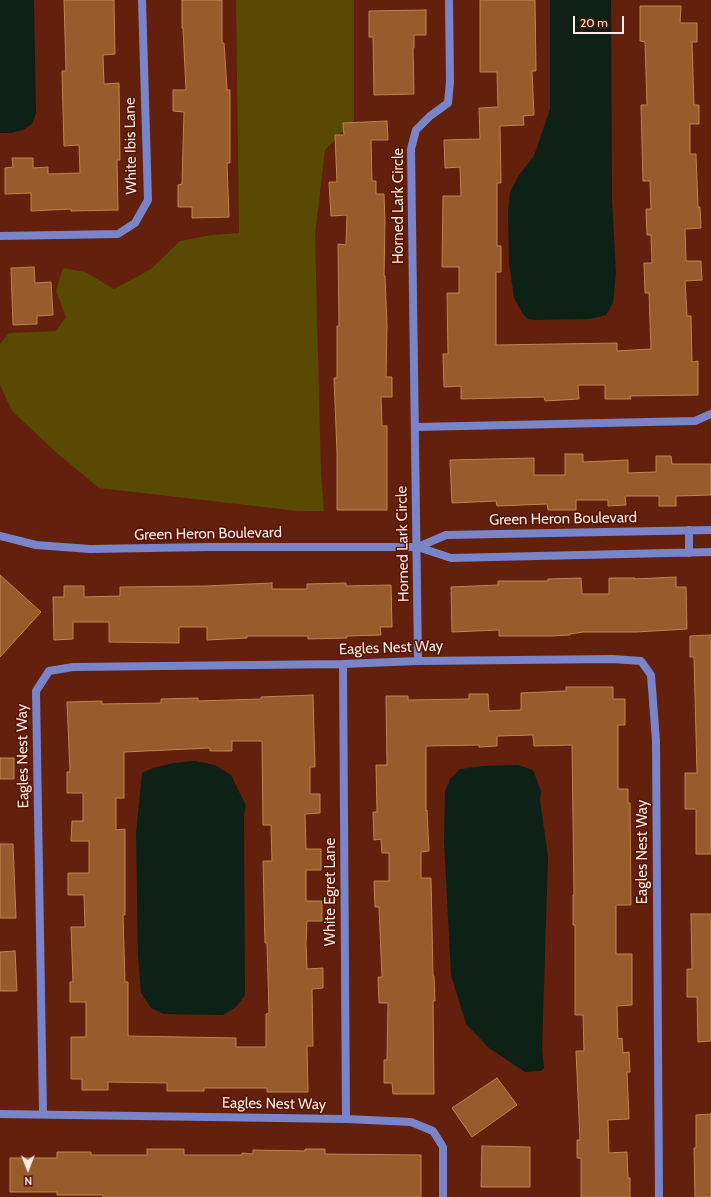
<!DOCTYPE html>
<html>
<head>
<meta charset="utf-8">
<style>
	body { margin:0 }
	#map { position:relative; width:711px; height:1197px; overflow:hidden; background:#62200d; font-family:Cabin,sans-serif }
	canvas { display:block }
	.north { position:absolute; left:8px; top:1149px; width:40px; height:40px; -webkit-text-stroke:3px #561401; paint-order:stroke; rotate:179deg; font-size:11px; font-weight:700; line-height:16px; text-align:center; color:#fbeae5 }
	.north::after { content:''; display:block; margin:auto; width:14px; height:18px; background:#fbeae5; clip-path:polygon(50% 0,100% 100%,50% 72%,0 100%) }
	.scale { position:absolute; left:573px; top:16px; width:51px; height:18px; box-sizing:border-box; border:2px solid #fbeae5; border-top:0; padding-left:5px; font-size:12px; line-height:14px; white-space:nowrap; color:#fbeae5; -webkit-text-stroke:3px #561401; paint-order:stroke }
</style>
</head>
<body>
<div id="map">
<canvas width="711" height="1197"></canvas>
<div class="north">N</div>
<div class="scale">20 m</div>
</div>
<script>
const context = document.querySelector('canvas').getContext('2d');
context.lineJoin = 'round';
function paint(path, color) { context.fillStyle = color; context.fill(path, 'evenodd'); }
const poly = rows => new Path2D(rows.map(r => 'M' + r).join(''));
function strokePath(path, color, width, dash) { context.strokeStyle = color; context.lineWidth = width; context.lineCap = dash ? 'butt' : 'round'; context.setLineDash(dash || []); context.stroke(path); }
function label(font, color, halo, rows, align = 'center') {
  context.font = font + ' Cabin,sans-serif'; context.lineWidth = 3; context.setLineDash([]); context.textBaseline = 'middle'; context.strokeStyle = halo; context.fillStyle = color; for (const [text, x, y, turn = 0] of rows) {
    context.save(); context.translate(x, y); context.rotate((+turn || 0) * Math.PI / 180); context.textAlign = isNaN(turn) ? turn : align; if (halo) context.strokeText(text, 0, 0); context.fillText(text, 0, 0); context.restore();
  }
}
const green = poly([
	[236,0,354,0,354,120,325,150,315,234,321,474,324,511,298,511,99,488,58,454,12,411,0,385,0,344,9,333,56,331,66,317,56,291,63,268,85,272,114,289,151,269,180,241,211,235,239,233]
]);
const water = poly([
	[0,0,34,0,34,4,36,113,32,124,23,130,11,133,0,133],
	[550,0,611,0,612,199,616,273,613,303,606,315,590,319,536,320,528,319,523,314,514,298,509,263,508,212,510,192,519,175,534,156,550,109],
	[195,761,215,765,231,775,246,806,244,815,245,995,236,1007,223,1015,164,1014,151,1008,141,993,138,956,136,833,142,773,153,768,173,763],
	[518,765,533,770,541,791,540,800,548,857,542,1050,544,1068,541,1071,525,1072,489,1048,466,1024,451,975,444,841,445,792,450,779,460,769,483,766]
]);
const building = poly([
	[64,0,114,0,115,54,103,55,104,84,119,83,120,160,117,160,118,210,71,211,71,209,31,211,31,193,5,194,5,168,13,167,12,158,33,158,33,168,48,167,48,174,80,173,79,145,64,146,62,71,66,71,64,0],
	[182,0,222,0,222,43,224,43,227,90,230,90,230,163,227,163,229,217,192,218,192,207,178,207,178,185,182,184,184,112,173,111,173,90,186,90,183,28,182,28,182,0],
	[480,0,535,0,536,71,532,71,534,115,523,116,524,125,500,126,501,183,497,183,497,246,501,246,501,272,496,272,496,345,617,343,617,351,651,349,649,293,645,293,644,263,652,263,651,235,647,235,646,209,651,209,650,181,643,181,641,105,647,105,645,42,640,41,640,6,681,6,680,23,697,23,697,42,692,42,694,105,699,105,699,124,690,124,690,154,696,154,698,207,700,207,701,228,685,229,686,261,701,261,702,280,685,281,687,316,691,316,692,362,698,361,698,395,630,396,631,399,605,399,605,385,578,385,579,399,545,401,544,397,461,399,461,386,444,387,443,354,448,354,447,293,459,293,459,267,442,267,443,196,461,196,460,167,445,168,444,140,480,139,479,108,498,107,497,72,480,72,480,0],
	[426,10,426,35,414,35,414,48,413,48,414,94,374,95,373,37,369,37,369,11,426,10],
	[387,121,388,140,371,140,372,181,376,181,376,194,384,194,385,222,384,276,385,276,387,326,386,377,392,377,392,397,381,397,382,426,387,426,387,510,337,510,337,453,334,378,337,378,337,326,339,326,338,244,346,245,347,215,331,216,329,182,337,182,335,135,344,135,343,123,387,121],
	[34,267,35,283,51,282,53,315,37,316,37,324,13,325,11,268,34,267],
	[565,454,583,454,583,462,628,460,628,473,656,472,656,456,671,456,672,464,711,464,711,495,676,496,676,506,659,506,659,496,625,496,626,505,608,506,608,500,576,500,576,510,548,510,547,504,497,506,496,501,452,503,450,460,534,458,534,475,565,475,565,454],
	[0,575,41,612,0,657,0,575],
	[676,577,676,587,686,587,687,629,636,632,583,632,570,634,570,635,552,636,499,636,499,630,452,632,451,587,498,585,498,581,548,581,548,579,581,578,582,594,609,594,609,578,635,578,635,579,676,577],
	[272,583,272,589,307,589,307,584,346,583,346,586,391,585,392,627,380,627,381,635,347,636,347,638,308,639,308,636,247,636,247,638,207,640,207,627,179,627,179,643,109,642,109,622,73,622,73,639,54,640,53,597,64,597,64,586,84,586,84,597,120,596,120,587,206,586,272,583],
	[711,635,711,854,696,854,696,809,685,809,685,773,697,773,694,657,690,657,690,636,711,635],
	[566,687,613,687,613,699,625,699,625,725,618,725,618,789,628,789,628,803,630,803,631,905,616,905,616,954,632,954,632,1005,617,1006,618,1039,622,1038,623,1053,629,1052,630,1072,627,1072,629,1119,608,1120,609,1153,627,1152,628,1178,630,1178,630,1197,581,1197,581,1158,577,1158,577,1140,580,1140,576,1051,584,1051,583,1015,575,1015,575,925,573,925,573,895,574,895,572,745,534,746,533,735,497,736,497,746,479,747,479,745,426,746,426,811,427,810,429,851,421,852,421,878,431,878,433,976,434,976,435,1001,433,1001,434,1094,393,1094,392,1083,384,1083,384,1060,387,1060,388,1003,379,1003,378,977,382,977,379,907,375,907,374,881,389,881,389,853,382,853,381,839,374,840,373,812,377,812,376,765,387,765,386,696,408,696,408,700,469,699,469,694,488,694,489,711,521,710,521,693,566,691,566,687],
	[313,695,315,767,310,767,310,794,320,794,320,813,305,814,306,849,321,849,321,870,306,870,306,901,322,901,322,921,307,921,306,943,307,969,323,968,323,988,312,989,313,1046,307,1046,308,1092,267,1092,267,1088,204,1088,204,1091,167,1091,167,1083,108,1082,108,1090,82,1090,82,1079,71,1079,71,1037,86,1037,86,1002,70,1002,70,982,73,982,71,927,85,927,84,895,68,895,68,873,89,873,89,841,71,841,72,821,83,821,83,793,67,793,67,772,70,772,67,702,102,701,102,704,161,703,161,699,198,698,198,701,261,699,261,697,313,695],
	[232,741,262,741,263,825,271,825,272,861,263,861,265,943,267,943,269,1013,266,1014,266,1047,236,1047,236,1038,128,1036,128,982,125,982,123,915,125,915,125,829,116,830,116,798,124,798,124,752,210,748,210,751,232,751,232,741],
	[0,758,14,758,14,779,0,779,0,758],
	[0,844,13,844,16,918,0,918,0,844],
	[691,914,711,914,711,1041,698,1042,697,997,687,997,687,969,692,969,691,914],
	[15,951,17,991,0,991,0,952,15,951],
	[497,1078,517,1105,472,1137,452,1108,497,1078],
	[711,1114,711,1197,695,1197,694,1148,696,1148,696,1115,711,1114],
	[482,1146,530,1147,530,1187,481,1187,482,1146],
	[147,1149,184,1149,184,1155,242,1155,242,1153,253,1154,253,1150,305,1151,305,1149,325,1149,325,1154,421,1155,421,1197,103,1197,103,1195,57,1195,57,1192,10,1192,10,1158,57,1158,57,1152,91,1152,91,1155,147,1155,147,1149]
]);
const minor = poly([
	[0,236,118,234,135,223,148,200,142,0],
	[416,427,695,421,711,414],
	[0,536,36,545,90,549,210,547,418,547,451,558,711,552],
	[418,547,446,535,711,530],
	[689,553,689,530],
	[418,661,411,149,416,130,430,116,448,103,450,82,449,0],
	[343,664,346,1119],
	[0,1114,346,1119,411,1122,433,1131,443,1147,443,1197],
	[43,1114,36,691,49,671,73,667,343,664,418,661,613,659,641,661,651,675,656,741,659,1197]
]);
const streetNames = [
	["White Ibis Lane",131,146,-91],
	["Horned Lark Circle",399,206,-90],
	["Green Heron Boulevard",563,519,-1],
	["Green Heron Boulevard",208,534,-1],
	["Horned Lark Circle",403,544,-91],
	["Eagles Nest Way",391,648,-2],
	["Eagles Nest Way",23,756,-91],
	["Eagles Nest Way",643,852,-90],
	["White Egret Lane",331,892,-90],
	["Eagles Nest Way",274,1104,1]
];
paint(green, '#584a02');
paint(water, '#0e2116');
paint(building, '#985c2c');
strokePath(building, '#c18253', 1);
strokePath(minor, '#7a84c8', 8);
label('15px', '#fbeae5', '#561401', streetNames);
</script>
</body>
</html>
